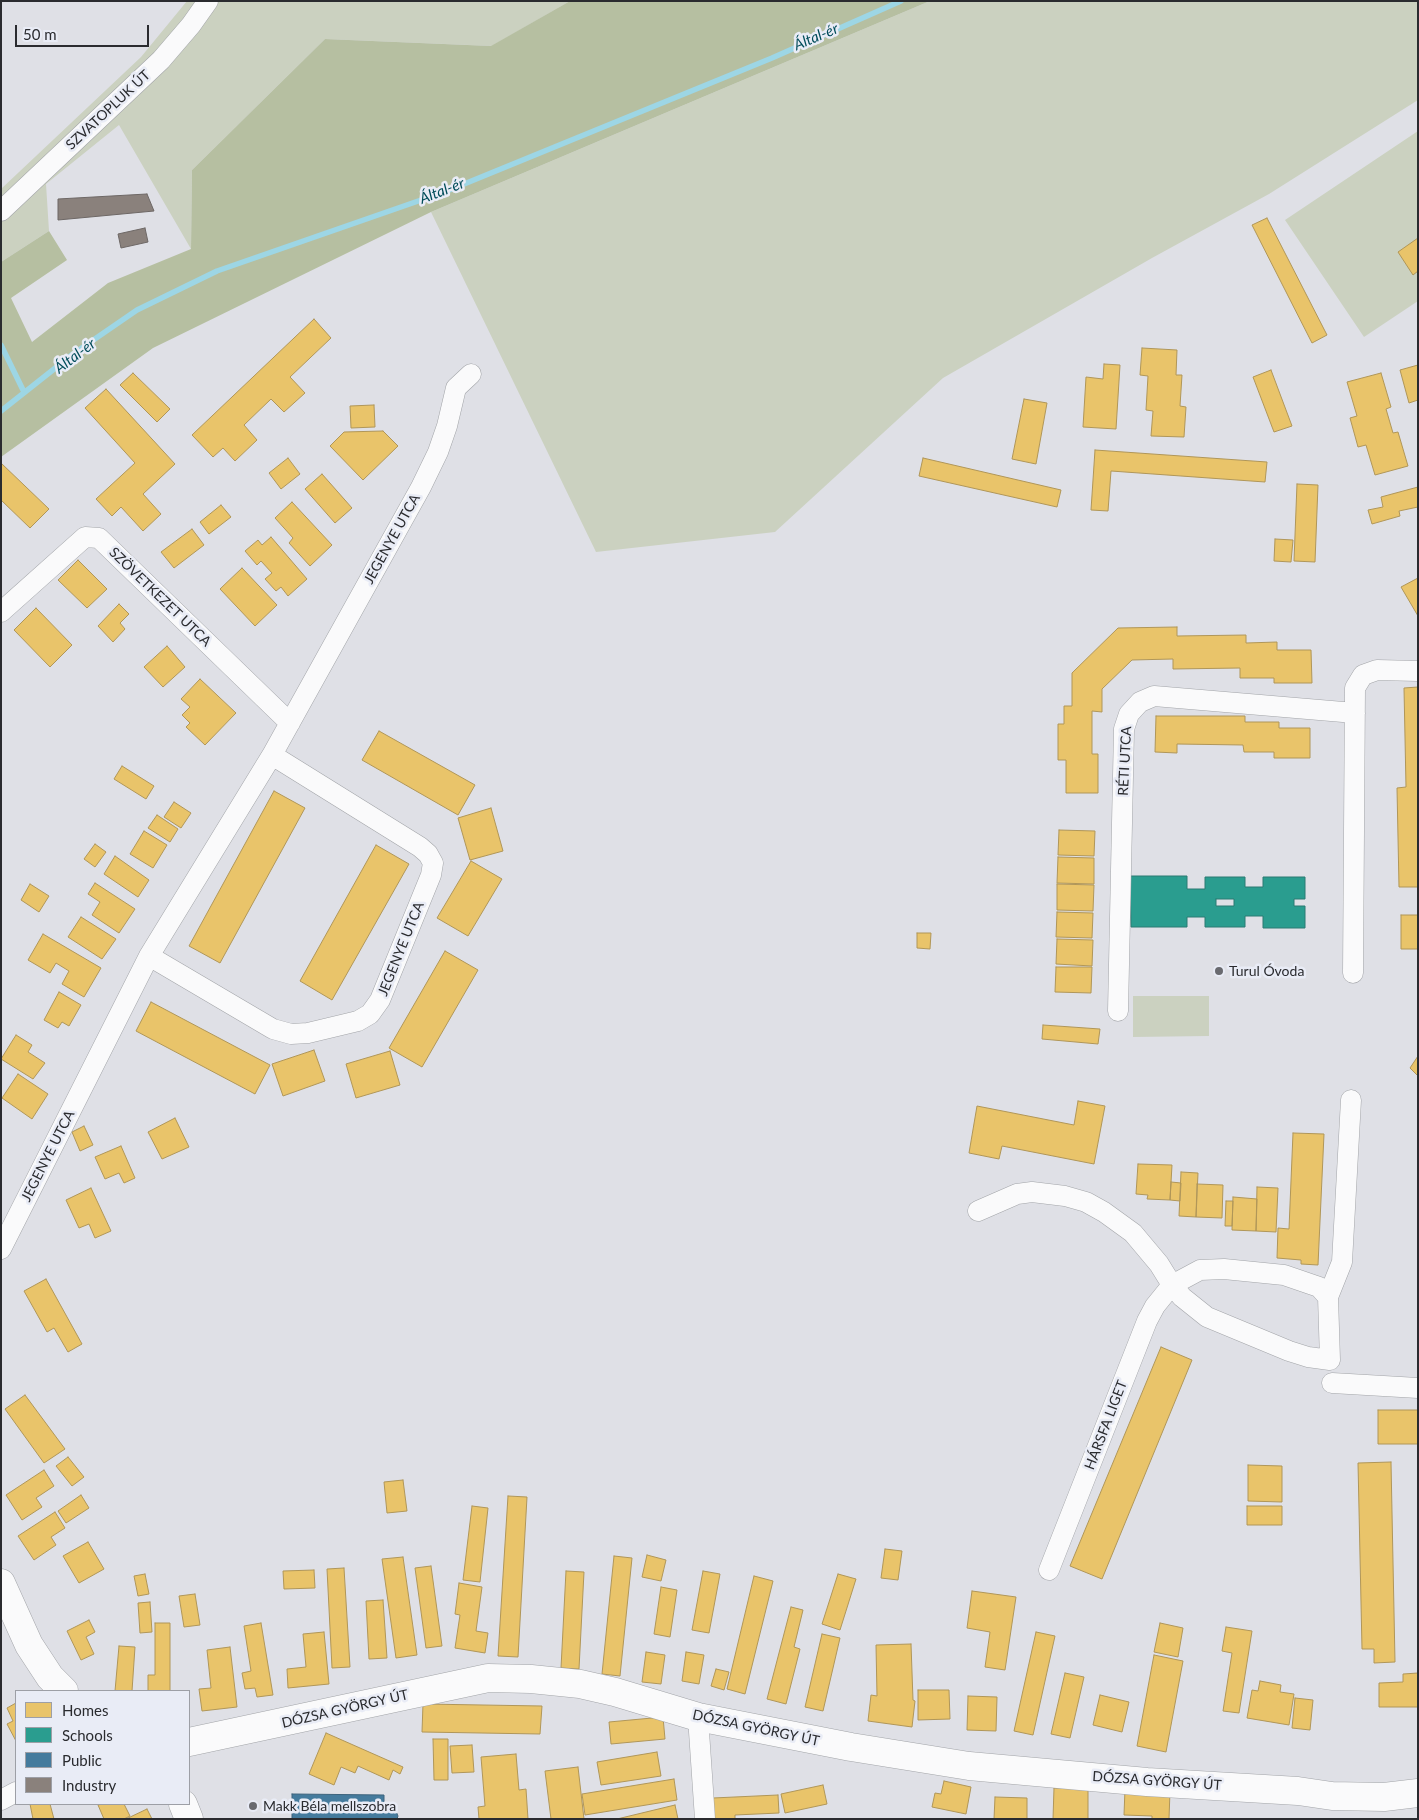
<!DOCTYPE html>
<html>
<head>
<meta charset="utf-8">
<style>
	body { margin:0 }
	#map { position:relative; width:1419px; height:1820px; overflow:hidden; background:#dfe0e6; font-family:Lato,sans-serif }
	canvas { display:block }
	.frame { position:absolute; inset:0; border:2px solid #2a2b2f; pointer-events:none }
	.legend { position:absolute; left:15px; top:1690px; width:175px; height:115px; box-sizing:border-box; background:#e9ecf6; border:1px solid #9d9fa6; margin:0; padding:6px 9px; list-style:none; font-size:15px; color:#2a2b2f }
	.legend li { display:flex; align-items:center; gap:10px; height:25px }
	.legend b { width:25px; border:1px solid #9d9fa6 }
	.scale { position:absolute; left:15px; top:25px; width:134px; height:22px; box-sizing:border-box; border:2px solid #2a2b2f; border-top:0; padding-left:6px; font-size:15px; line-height:18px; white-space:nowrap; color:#2a2b2f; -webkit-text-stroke:4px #e9ecf6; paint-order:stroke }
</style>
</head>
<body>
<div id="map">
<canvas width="1419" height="1820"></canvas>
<div class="frame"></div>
<ul class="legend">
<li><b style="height:14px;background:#e9c46a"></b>Homes</li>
<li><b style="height:14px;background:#2a9d8f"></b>Schools</li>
<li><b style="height:14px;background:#457b9d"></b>Public</li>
<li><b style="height:14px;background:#8a817c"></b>Industry</li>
</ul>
<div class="scale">50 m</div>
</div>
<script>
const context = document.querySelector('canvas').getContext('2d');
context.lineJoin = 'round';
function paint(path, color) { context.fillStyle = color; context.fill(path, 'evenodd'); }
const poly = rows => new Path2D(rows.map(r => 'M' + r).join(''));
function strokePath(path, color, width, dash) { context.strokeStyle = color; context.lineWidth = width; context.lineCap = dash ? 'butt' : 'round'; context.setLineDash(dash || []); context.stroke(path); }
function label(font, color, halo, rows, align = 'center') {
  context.font = font + ' Lato,sans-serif'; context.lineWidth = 5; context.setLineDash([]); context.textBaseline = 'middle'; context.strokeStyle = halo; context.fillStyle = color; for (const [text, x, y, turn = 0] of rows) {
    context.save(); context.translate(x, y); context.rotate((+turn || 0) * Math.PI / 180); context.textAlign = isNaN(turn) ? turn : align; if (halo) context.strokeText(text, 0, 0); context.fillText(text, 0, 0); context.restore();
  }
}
const green = poly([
	[187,1,570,1,492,46,325,39,192,170,191,249,119,125,46,184,49,231,1,262,1,189,141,57],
	[930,1,1418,1,1418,100,1269,194,1152,258,943,378,775,532,596,552,431,212],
	[1418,131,1418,301,1364,337,1285,220],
	[1133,996,1209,996,1209,1036,1133,1037]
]);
const forest = poly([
	[570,1,930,1,431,212,153,348,1,457,1,262,49,231,67,260,11,298,32,342,108,283,191,249,192,170,325,39,491,46]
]);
const homes = poly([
	[1267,218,1327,335,1312,343,1252,225,1267,218],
	[1418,238,1418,271,1413,275,1398,252,1418,238],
	[314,319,331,338,290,377,305,393,284,412,271,399,244,425,257,440,235,461,223,448,213,457,192,435,314,319],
	[1142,348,1177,350,1176,375,1182,375,1180,406,1186,407,1184,437,1151,436,1153,411,1146,410,1148,376,1140,375,1142,348],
	[1104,364,1120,365,1116,429,1083,427,1086,377,1103,379,1104,364],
	[1418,365,1418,400,1409,403,1400,370,1418,365],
	[1271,370,1292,426,1274,432,1253,377,1271,370],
	[133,373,170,409,157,422,120,385,133,373],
	[1381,373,1391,407,1386,409,1393,433,1398,432,1408,466,1375,475,1366,445,1358,447,1350,418,1357,416,1347,382,1381,373],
	[106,389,175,464,143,494,161,514,143,531,121,507,112,516,96,499,135,463,85,408,106,389],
	[1024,399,1047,403,1036,464,1012,459,1024,399],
	[374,405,375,427,351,428,350,406,374,405],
	[383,431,398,446,363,480,330,446,344,432,383,431],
	[1095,450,1267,462,1265,482,1111,471,1108,511,1091,510,1095,450],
	[288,458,300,474,281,489,269,473,288,458],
	[923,458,1061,490,1057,507,919,476,923,458],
	[1,463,49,509,30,528,1,500,1,463],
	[322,474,352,508,335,523,305,489,322,474],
	[1297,484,1318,485,1315,562,1294,561,1297,484],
	[1418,487,1418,507,1399,511,1400,516,1372,524,1368,510,1383,507,1381,497,1418,487],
	[292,502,332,545,310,566,289,543,293,538,275,518,292,502],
	[221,505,231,517,209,534,200,522,221,505],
	[192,529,204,545,174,568,161,552,192,529],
	[271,537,307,579,288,596,281,587,276,591,265,579,272,573,261,561,257,565,245,551,258,540,262,545,271,537],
	[1275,539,1293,540,1291,562,1274,561,1275,539],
	[78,560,107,589,87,608,58,580,78,560],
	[242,568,277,605,255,626,220,589,242,568],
	[1418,578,1418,616,1401,587,1418,578],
	[119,604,129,614,120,623,125,629,113,642,98,626,119,604],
	[36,608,72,645,50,667,14,630,36,608],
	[1177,627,1177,636,1246,635,1246,643,1277,642,1277,650,1311,650,1312,683,1274,683,1274,678,1240,678,1240,668,1173,669,1173,659,1132,660,1102,689,1102,712,1092,711,1092,754,1098,754,1098,793,1066,793,1066,760,1058,760,1058,724,1064,724,1064,706,1072,706,1072,673,1118,628,1177,627],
	[167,646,185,667,163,687,144,667,167,646],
	[200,679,236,713,205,745,186,727,190,723,182,715,190,707,181,699,200,679],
	[1418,687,1418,887,1399,887,1397,788,1406,787,1404,688,1418,687],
	[1156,716,1245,716,1245,722,1279,722,1279,728,1310,728,1310,758,1274,758,1274,752,1244,752,1243,745,1177,744,1177,753,1155,752,1156,716],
	[379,731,475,785,458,815,362,760,379,731],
	[122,766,154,786,146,799,114,779,122,766],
	[274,791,305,808,220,963,189,946,274,791],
	[174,802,191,813,181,828,164,817,174,802],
	[491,808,503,851,470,860,458,818,491,808],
	[157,815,178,829,170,842,148,828,157,815],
	[1059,830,1095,831,1094,856,1058,855,1059,830],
	[144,831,167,845,153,868,130,854,144,831],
	[95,844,106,852,95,867,84,859,95,844],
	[376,845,409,864,332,1000,300,981,376,845],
	[115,856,149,880,138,897,104,874,115,856],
	[1058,857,1094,858,1094,884,1057,883,1058,857],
	[471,861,502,879,468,936,437,918,471,861],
	[95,883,135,909,119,933,92,915,100,902,88,894,95,883],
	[30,884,49,896,39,912,21,900,30,884],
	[1057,884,1094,885,1093,911,1057,910,1057,884],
	[1057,912,1093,913,1092,938,1056,937,1057,912],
	[1401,915,1418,915,1418,949,1401,949,1401,915],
	[81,917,116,939,102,959,68,937,81,917],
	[917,933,931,933,930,949,917,948,917,933],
	[43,934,101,968,84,997,62,984,69,971,56,963,50,973,28,960,43,934],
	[1057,939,1093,940,1092,966,1056,964,1057,939],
	[445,951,478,970,422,1067,389,1048,445,951],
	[1056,967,1092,967,1091,993,1055,992,1056,967],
	[59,992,81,1005,69,1026,62,1022,58,1028,44,1020,59,992],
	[151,1002,270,1065,255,1094,136,1031,151,1002],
	[1043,1025,1100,1029,1098,1044,1042,1039,1043,1025],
	[16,1035,32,1045,28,1052,45,1063,33,1079,1,1059,16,1035],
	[314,1050,325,1081,283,1096,272,1064,314,1050],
	[390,1051,400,1085,356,1098,346,1064,390,1051],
	[1418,1056,1418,1076,1410,1068,1418,1056],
	[18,1074,48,1094,32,1119,2,1098,18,1074],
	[1078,1101,1105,1106,1094,1164,1002,1146,999,1159,969,1153,977,1106,1074,1125,1078,1101],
	[175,1118,189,1147,162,1159,148,1132,175,1118],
	[84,1126,93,1145,80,1151,72,1132,84,1126],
	[1293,1133,1324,1134,1318,1265,1301,1264,1301,1260,1277,1258,1278,1228,1289,1229,1293,1133],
	[121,1146,135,1178,124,1183,119,1173,105,1179,95,1157,121,1146],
	[1138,1164,1172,1165,1170,1200,1147,1199,1148,1195,1136,1194,1138,1164],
	[1181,1172,1198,1173,1196,1217,1179,1216,1181,1172],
	[1171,1182,1181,1183,1180,1201,1170,1200,1171,1182],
	[1197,1184,1223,1185,1222,1218,1196,1217,1197,1184],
	[1257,1187,1278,1188,1276,1232,1256,1231,1257,1187],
	[91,1188,111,1231,95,1238,89,1224,79,1228,66,1200,91,1188],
	[1233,1197,1257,1199,1256,1231,1232,1230,1233,1197],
	[1226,1201,1233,1201,1232,1226,1225,1226,1226,1201],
	[46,1279,82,1344,68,1352,54,1328,47,1332,24,1291,46,1279],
	[1161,1347,1192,1360,1102,1579,1070,1566,1161,1347],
	[25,1395,65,1449,44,1463,5,1409,25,1395],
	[1378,1410,1418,1410,1418,1444,1378,1444,1378,1410],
	[68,1457,84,1477,72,1486,56,1466,68,1457],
	[1391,1462,1395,1662,1374,1663,1374,1649,1362,1649,1358,1463,1391,1462],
	[1248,1465,1282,1466,1282,1502,1248,1501,1248,1465],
	[44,1470,54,1486,36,1498,42,1507,22,1520,6,1495,44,1470],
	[403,1480,407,1511,387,1513,384,1482,403,1480],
	[81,1495,89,1508,66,1523,58,1511,81,1495],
	[508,1496,527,1497,518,1657,498,1656,508,1496],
	[472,1506,488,1508,480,1582,463,1580,472,1506],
	[1247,1506,1282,1506,1282,1525,1247,1525,1247,1506],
	[55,1512,65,1528,51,1537,56,1545,34,1560,18,1536,55,1512],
	[88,1542,104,1569,79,1583,63,1556,88,1542],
	[885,1549,902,1551,898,1580,881,1578,885,1549],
	[647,1555,666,1560,661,1581,642,1577,647,1555],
	[614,1556,632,1558,620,1676,602,1674,614,1556],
	[403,1557,417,1655,396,1658,382,1559,403,1557],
	[431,1566,442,1646,426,1648,415,1568,431,1566],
	[344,1568,350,1667,332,1668,327,1569,344,1568],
	[314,1570,315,1588,284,1589,283,1571,314,1570],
	[566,1571,584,1572,579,1669,561,1668,566,1571],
	[703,1571,720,1574,709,1633,692,1630,703,1571],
	[145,1574,149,1594,138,1596,134,1576,145,1574],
	[838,1574,856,1579,840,1630,822,1624,838,1574],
	[754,1576,773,1581,745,1694,727,1689,754,1576],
	[459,1583,482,1587,476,1631,488,1633,485,1653,455,1648,460,1615,455,1614,459,1583],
	[661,1587,677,1590,670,1637,654,1634,661,1587],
	[972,1591,1016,1597,1005,1670,985,1667,990,1632,967,1628,972,1591],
	[195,1594,200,1625,184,1627,179,1596,195,1594],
	[383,1600,387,1658,369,1659,366,1601,383,1600],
	[150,1602,152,1632,140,1633,138,1603,150,1602],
	[791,1607,803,1610,794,1647,800,1649,786,1704,767,1699,791,1607],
	[89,1620,95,1632,86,1637,94,1654,81,1660,67,1631,89,1620],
	[155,1623,170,1623,170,1691,148,1691,148,1675,155,1675,155,1623],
	[261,1623,273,1695,257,1697,255,1688,245,1689,242,1673,251,1671,244,1626,261,1623],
	[1160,1623,1183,1628,1178,1657,1154,1652,1160,1623],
	[1226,1627,1252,1631,1239,1713,1223,1711,1232,1653,1222,1651,1226,1627],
	[324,1632,329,1684,288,1688,287,1669,306,1667,303,1634,324,1632],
	[1036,1632,1055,1636,1033,1735,1014,1731,1036,1632],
	[822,1634,840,1638,823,1711,805,1707,822,1634],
	[911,1644,913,1700,915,1701,912,1727,868,1721,871,1695,877,1696,876,1645,911,1644],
	[119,1646,135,1647,132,1691,115,1691,119,1646],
	[230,1647,237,1707,202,1711,199,1689,211,1688,207,1650,230,1647],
	[646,1652,665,1655,661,1684,642,1682,646,1652],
	[686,1652,704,1655,699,1684,682,1681,686,1652],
	[1154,1655,1183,1661,1166,1752,1137,1746,1154,1655],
	[716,1669,729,1672,724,1690,711,1686,716,1669],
	[1065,1673,1084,1677,1070,1738,1051,1734,1065,1673],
	[1418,1673,1418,1707,1379,1707,1379,1683,1403,1682,1403,1674,1418,1673],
	[1260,1681,1281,1685,1280,1692,1294,1694,1289,1725,1247,1718,1252,1690,1258,1691,1260,1681],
	[918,1690,949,1690,950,1719,918,1720,918,1690],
	[1100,1695,1129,1702,1122,1732,1093,1725,1100,1695],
	[968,1696,997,1697,996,1731,967,1730,968,1696],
	[1295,1698,1313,1700,1310,1730,1292,1728,1295,1698],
	[16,1703,16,1741,7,1724,13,1721,7,1708,16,1703],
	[423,1704,542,1706,540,1734,422,1732,423,1704],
	[663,1717,665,1739,611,1744,609,1722,663,1717],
	[326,1733,403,1767,400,1774,393,1770,389,1780,358,1766,355,1773,341,1767,334,1785,309,1774,326,1733],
	[433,1739,448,1739,448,1780,434,1780,433,1739],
	[472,1745,474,1772,452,1773,450,1746,472,1745],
	[657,1752,661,1776,601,1785,597,1762,657,1752],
	[516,1754,519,1790,526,1789,528,1819,479,1819,478,1807,485,1806,481,1757,516,1754],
	[578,1767,584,1819,551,1819,545,1771,578,1767],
	[674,1779,677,1800,585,1815,582,1794,674,1779],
	[944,1781,971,1787,966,1814,932,1807,935,1793,941,1794,944,1781],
	[823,1785,827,1804,785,1813,781,1794,823,1785],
	[1054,1788,1088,1788,1088,1819,1053,1819,1054,1788],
	[1125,1789,1170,1791,1169,1819,1152,1819,1152,1816,1124,1815,1125,1789],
	[778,1795,779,1813,735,1815,735,1819,714,1819,713,1798,778,1795],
	[995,1797,1027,1798,1027,1819,994,1819,995,1797],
	[30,1804,50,1804,54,1819,33,1819,30,1804],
	[102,1804,124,1804,130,1816,124,1819,104,1819,98,1805,102,1804],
	[675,1805,678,1819,617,1819,675,1805],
	[147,1809,152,1819,126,1819,147,1809]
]);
const schools = poly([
	[1130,876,1187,876,1187,889,1205,889,1205,877,1245,877,1245,887,1263,887,1263,877,1305,877,1305,899,1294,899,1294,906,1305,906,1305,928,1263,928,1263,916,1245,916,1245,927,1205,927,1205,917,1187,917,1187,927,1131,927,1130,876],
	[1216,899,1234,899,1234,906,1216,906,1216,899]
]);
const public = poly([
	[292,1794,384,1795,384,1803,395,1809,398,1816,397,1819,292,1819,292,1794]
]);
const industry = poly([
	[147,194,154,211,58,220,58,199,147,194],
	[145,228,148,242,121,248,118,234,145,228]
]);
const stream = poly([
	[1,345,24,392],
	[1,411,73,354,137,310,217,271,447,191,772,58,901,1]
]);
const street = poly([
	[1,211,161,60,191,25,208,1],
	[1,612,85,537,99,538,290,723],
	[149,956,273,1029,291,1034,308,1033,358,1021,370,1014,380,1000,431,875,433,863,428,854,420,847,272,755],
	[1353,973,1355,688,1363,675,1377,670,1418,671],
	[1118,1011,1124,729,1129,714,1140,702,1154,696,1355,713],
	[978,1211,1017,1194,1032,1192,1065,1196,1086,1202,1104,1212,1133,1233,1159,1264,1172,1285,1182,1297,1207,1317,1289,1351,1308,1357,1330,1360,1328,1297,1342,1262,1351,1100],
	[1,1249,149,956,272,755,421,487,438,452,447,426,456,388,471,374],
	[1332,1383,1418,1388],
	[1049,1570,1147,1321,1155,1306,1172,1285,1200,1270,1224,1269,1284,1275,1319,1287,1328,1297],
	[698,1717,705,1819],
	[1,1800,16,1792]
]);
const secondary = poly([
	[1,1583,29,1645,50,1677,64,1691],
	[189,1742,488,1678,531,1679,580,1684,615,1692,698,1717,851,1747,969,1766,1147,1782,1298,1791,1332,1796,1384,1797,1418,1793],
	[183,1804,189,1819]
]);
const markers = [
	[1219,971,5,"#696a6f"],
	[253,1806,5,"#696a6f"]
];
const streetNames = [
	["SZVATOPLUK ÚT",108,110,-43],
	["JEGENYE UTCA",392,539,-61],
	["SZÖVETKEZET UTCA",160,597,44],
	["RÉTI UTCA",1125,761,-87],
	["JEGENYE UTCA",401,949,-68],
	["JEGENYE UTCA",48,1156,-63],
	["HÁRSFA LIGET",1106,1425,-69],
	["DÓZSA GYÖRGY ÚT",345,1709,-13],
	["DÓZSA GYÖRGY ÚT",756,1728,12],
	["DÓZSA GYÖRGY ÚT",1157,1781,4]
];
const poiNames = [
	["Turul Óvoda",1229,971],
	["Makk Béla mellszobra",263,1806]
];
const waterNames = [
	["Által-ér",816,37,-23],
	["Által-ér",442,191,-21],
	["Által-ér",75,356,-37]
];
paint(green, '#cbd1c0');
paint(forest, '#b6bfa1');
paint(homes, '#e9c46a');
strokePath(homes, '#b09658', 1);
paint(schools, '#2a9d8f');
strokePath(schools, '#2a7b72', 1);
paint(public, '#457b9d');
strokePath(public, '#3d637c', 1);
paint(industry, '#8a817c');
strokePath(industry, '#6d6765', 1);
strokePath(stream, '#9dd6e5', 5.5);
strokePath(street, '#a2a4a8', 21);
strokePath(secondary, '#a2a4a8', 29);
strokePath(street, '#fafafb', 20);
strokePath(secondary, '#fafafb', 28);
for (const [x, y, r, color] of markers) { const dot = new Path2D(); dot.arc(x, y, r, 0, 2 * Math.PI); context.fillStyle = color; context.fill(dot); strokePath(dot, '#e9ecf6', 2); }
label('14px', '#2a2b2f', '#e9ecf6', streetNames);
label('14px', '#2a2b2f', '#e9ecf6', poiNames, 'left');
label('italic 15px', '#004c59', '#e9ecf6', waterNames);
</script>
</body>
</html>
